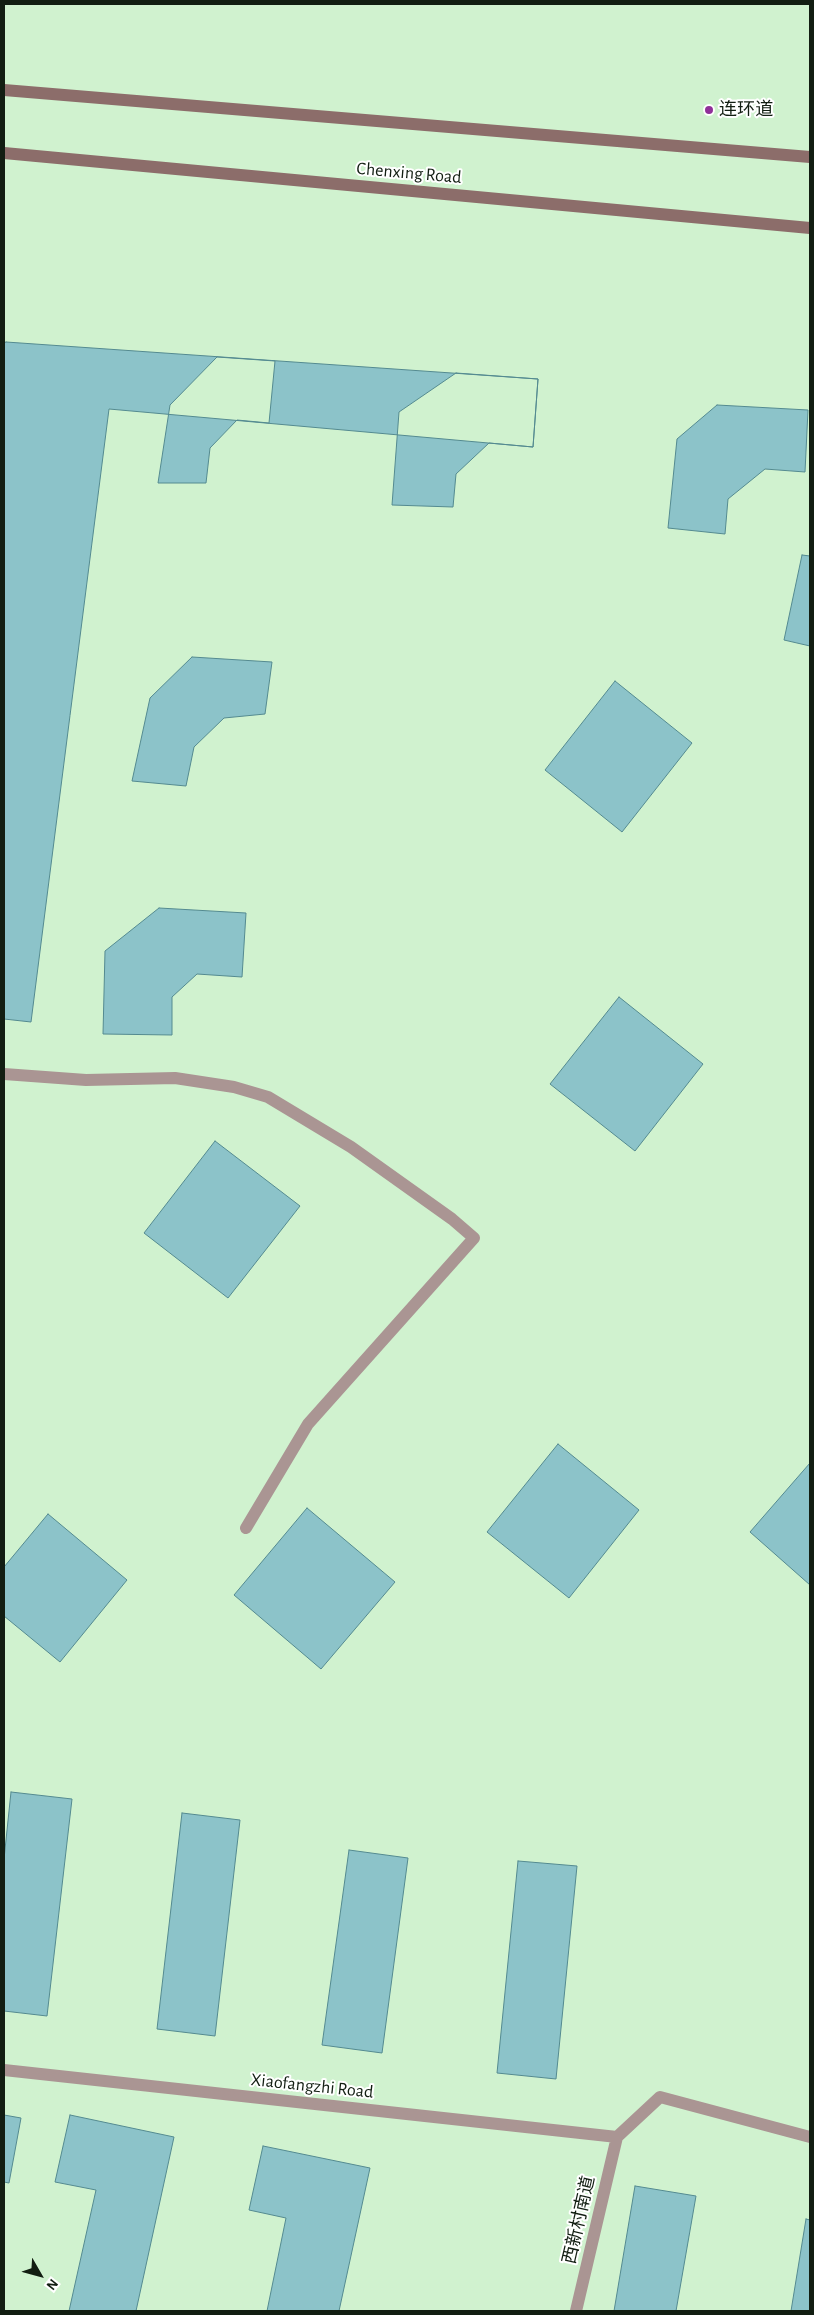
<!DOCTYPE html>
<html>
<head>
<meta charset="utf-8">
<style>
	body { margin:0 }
	#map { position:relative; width:814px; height:2315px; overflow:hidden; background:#d0f2cf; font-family:"Alegreya Sans",sans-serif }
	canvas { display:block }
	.frame { position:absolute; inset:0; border:5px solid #121e12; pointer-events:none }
	.north { position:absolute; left:15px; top:2250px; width:50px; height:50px; -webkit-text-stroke:4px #fff; paint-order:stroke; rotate:128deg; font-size:14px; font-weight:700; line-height:20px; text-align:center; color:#121e12 }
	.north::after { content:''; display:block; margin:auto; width:18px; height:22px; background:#121e12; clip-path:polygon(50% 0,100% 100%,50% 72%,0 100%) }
</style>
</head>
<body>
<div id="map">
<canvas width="814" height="2315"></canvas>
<div class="frame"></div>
<div class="north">N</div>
</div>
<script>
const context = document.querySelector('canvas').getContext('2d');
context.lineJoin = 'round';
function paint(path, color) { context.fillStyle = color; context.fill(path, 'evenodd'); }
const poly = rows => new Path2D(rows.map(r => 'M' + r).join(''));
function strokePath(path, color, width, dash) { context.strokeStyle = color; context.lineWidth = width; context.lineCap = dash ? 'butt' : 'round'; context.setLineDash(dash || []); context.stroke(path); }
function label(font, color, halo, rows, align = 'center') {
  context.font = font + ' "Alegreya Sans","Noto Sans SC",sans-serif'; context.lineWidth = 4; context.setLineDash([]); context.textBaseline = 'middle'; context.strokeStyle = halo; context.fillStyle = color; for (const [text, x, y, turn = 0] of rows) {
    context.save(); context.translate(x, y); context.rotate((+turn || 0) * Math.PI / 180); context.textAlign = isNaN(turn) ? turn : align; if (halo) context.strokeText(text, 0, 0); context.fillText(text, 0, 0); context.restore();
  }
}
const building = poly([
	[6,342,538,379,533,447,109,409,31,1022,4,1019,4,343,6,342],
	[217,357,275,361,269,423,237,420,210,448,206,483,158,483,170,405,217,357],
	[456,373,538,379,533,447,489,443,456,474,453,507,392,505,399,412,456,373],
	[717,405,808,410,805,472,765,469,728,499,725,534,668,528,677,439,717,405],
	[802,555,810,556,810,646,784,640,802,555],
	[192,657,272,662,265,714,224,718,194,747,186,786,132,781,150,698,192,657],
	[615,681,692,743,622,832,545,770,615,681],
	[159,908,246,913,242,977,197,974,172,997,172,1035,103,1034,105,951,159,908],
	[619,997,703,1064,635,1151,550,1084,619,997],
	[215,1141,300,1206,228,1298,144,1233,215,1141],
	[558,1444,639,1510,569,1598,487,1532,558,1444],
	[810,1463,810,1585,750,1532,810,1463],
	[307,1508,395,1582,321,1669,234,1595,307,1508],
	[48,1514,127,1580,60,1662,4,1616,4,1567,48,1514],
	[11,1792,72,1799,47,2016,4,2011,4,1859,11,1792],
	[182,1813,240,1820,215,2036,157,2029,182,1813],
	[349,1850,408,1858,382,2053,322,2045,349,1850],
	[518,1861,577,1866,556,2079,497,2073,518,1861],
	[4,2115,21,2118,9,2183,4,2182,4,2115],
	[70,2115,174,2137,136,2311,69,2311,96,2190,55,2182,70,2115],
	[263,2146,370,2168,339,2311,267,2311,286,2218,249,2210,263,2146],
	[635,2186,696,2196,676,2311,614,2311,635,2186],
	[806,2219,810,2220,810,2311,791,2311,806,2219]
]);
const street = poly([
	[4,1074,86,1080,175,1078,234,1087,268,1097,351,1147,452,1219,474,1238,308,1424,246,1528],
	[4,2070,617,2137],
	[617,2137,660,2097,810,2137],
	[576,2311,617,2137]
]);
const secondary = poly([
	[4,90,810,157],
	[4,153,810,228]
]);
const markers = [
	[709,110,5,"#903099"]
];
const poiNames = [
	["连环道",719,110]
];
const streetNames = [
	["Chenxing Road",409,173,5],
	["Xiaofangzhi Road",312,2086,6],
	["西新村南道",579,2220,-77]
];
paint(building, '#8cc3c9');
strokePath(building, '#548a90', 1);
strokePath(street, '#aa9593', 12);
strokePath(secondary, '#8c6d6a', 12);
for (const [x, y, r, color] of markers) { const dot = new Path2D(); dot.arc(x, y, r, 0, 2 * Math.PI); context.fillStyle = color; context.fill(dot); strokePath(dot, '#fff', 2); }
label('18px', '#121e12', '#fff', poiNames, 'left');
label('18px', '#121e12', '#fff', streetNames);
</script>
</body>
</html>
